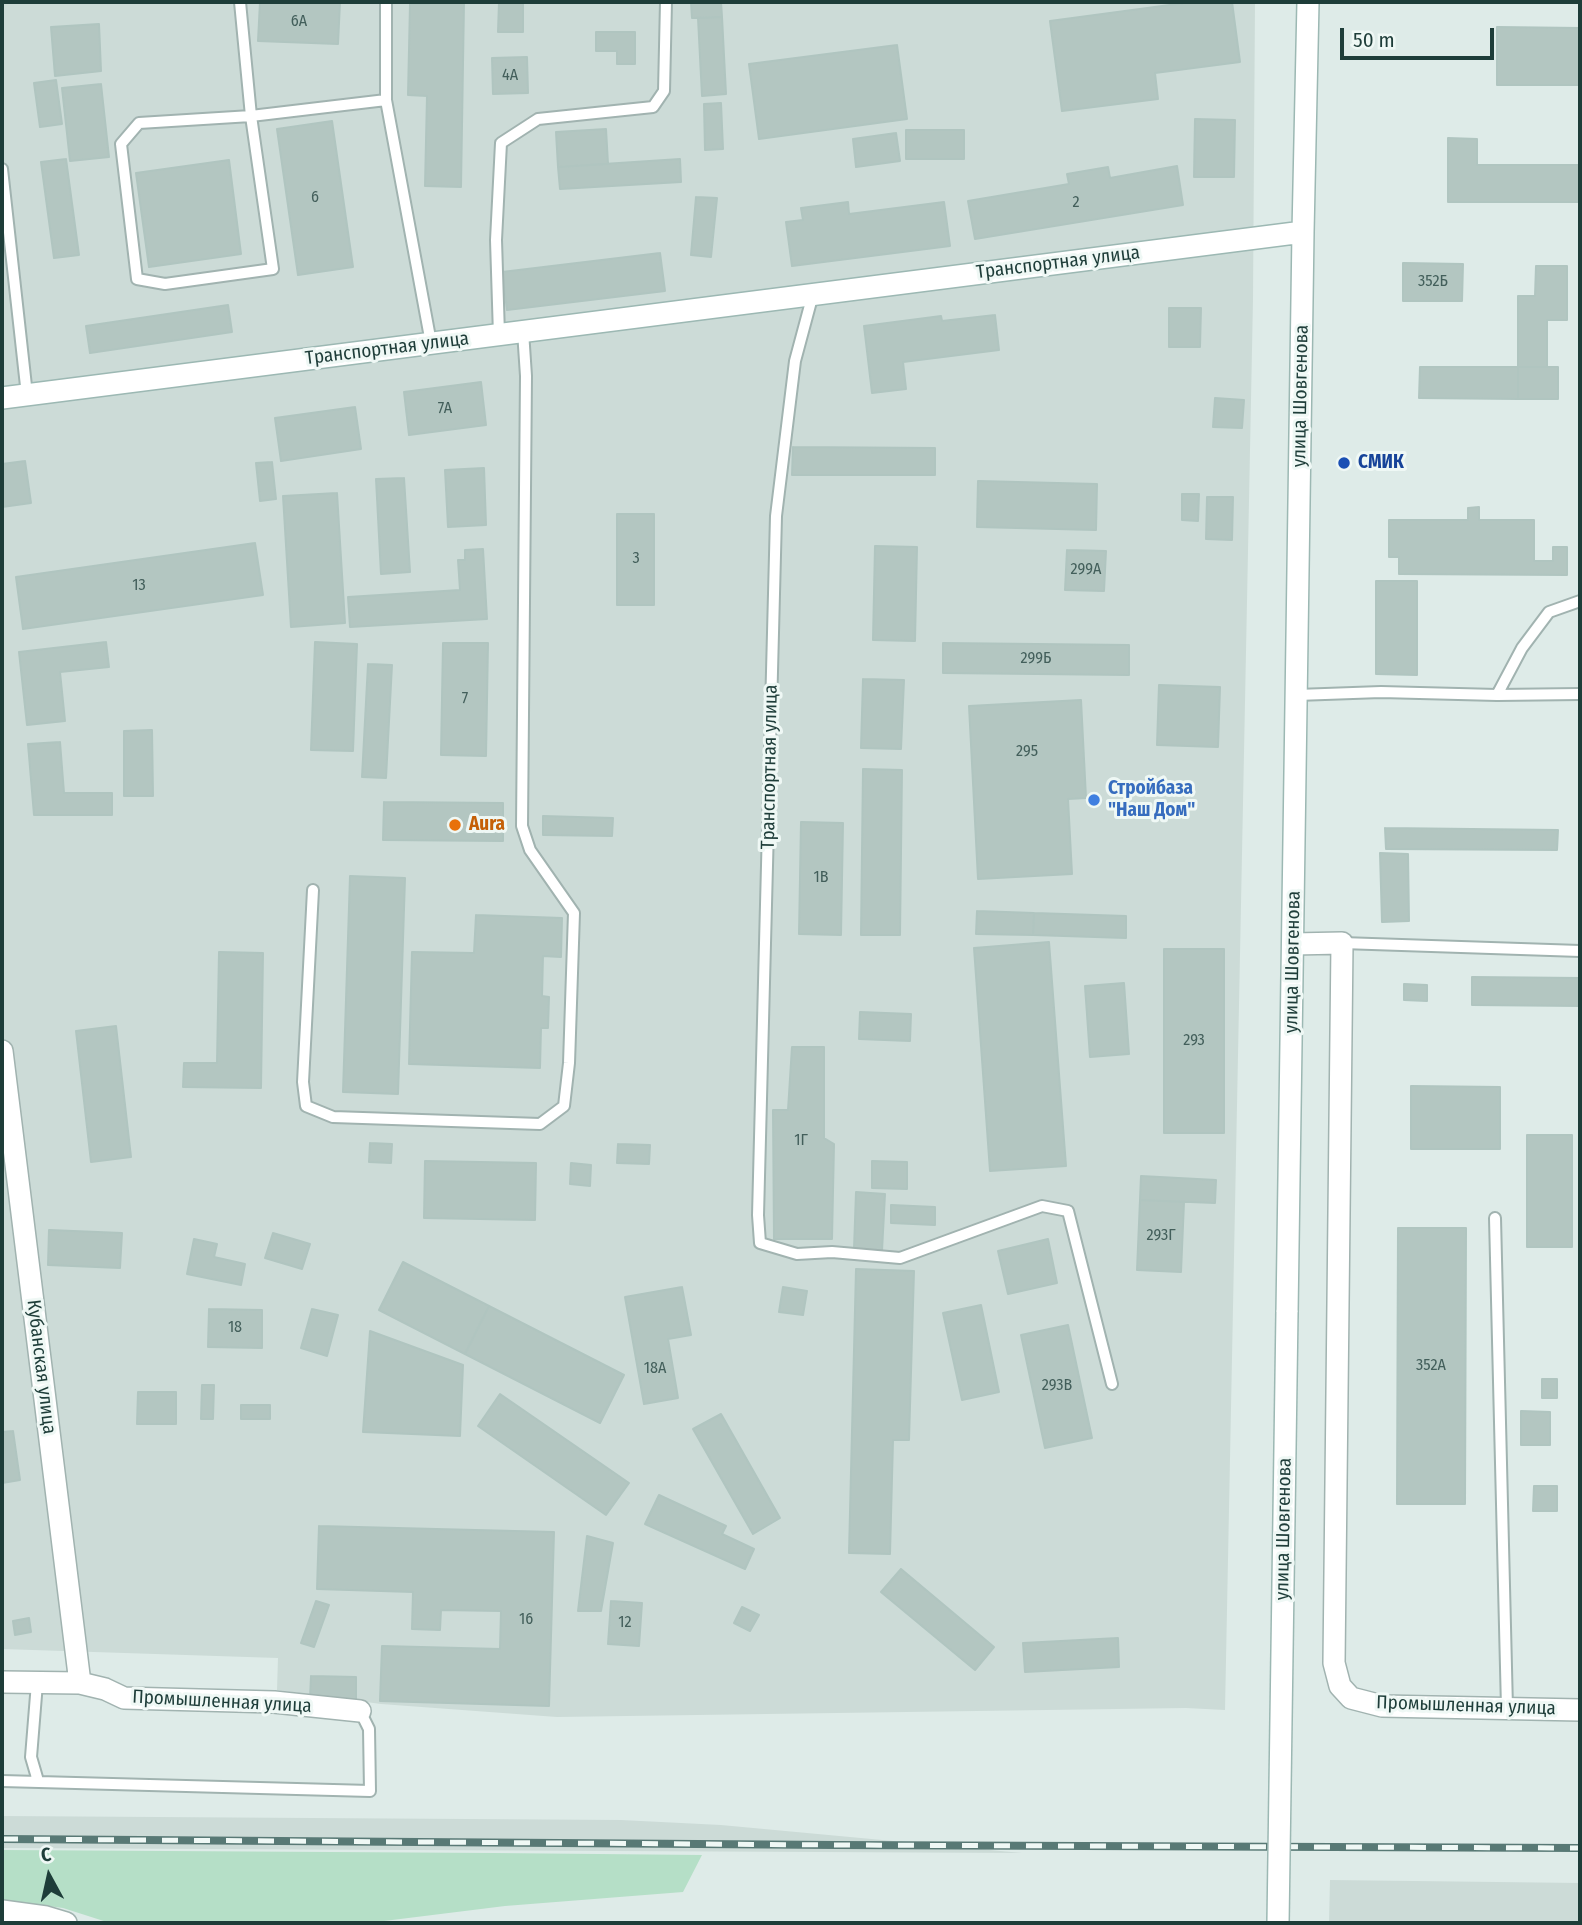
<!DOCTYPE html>
<html>
<head>
<meta charset="utf-8">
<style>
	body { margin:0 }
	#map { position:relative; width:1582px; height:1925px; overflow:hidden; background:#deebe8; font-family:"Fira Sans Condensed",sans-serif }
	canvas { display:block }
	.frame { position:absolute; inset:0; border:4px solid #1e3d39; pointer-events:none }
	.north { position:absolute; left:14px; top:1841px; width:70px; height:70px; -webkit-text-stroke:5px #eff8f5; paint-order:stroke; rotate:352deg; font-size:19px; font-weight:700; line-height:28px; text-align:center; color:#1e3d39 }
	.north::after { content:''; display:block; margin:auto; width:24px; height:32px; background:#1e3d39; clip-path:polygon(50% 0,100% 100%,50% 72%,0 100%) }
	.scale { position:absolute; left:1340px; top:28px; width:154px; height:32px; box-sizing:border-box; border:4px solid #1e3d39; border-top:0; padding-left:9px; font-size:21px; line-height:24px; white-space:nowrap; color:#1e3d39; -webkit-text-stroke:5px #eff8f5; paint-order:stroke }
</style>
</head>
<body>
<div id="map">
<canvas width="1582" height="1925"></canvas>
<div class="frame"></div>
<div class="north">С</div>
<div class="scale">50 m</div>
</div>
<script>
const context = document.querySelector('canvas').getContext('2d');
context.lineJoin = 'round';
function paint(path, color) { context.fillStyle = color; context.fill(path, 'evenodd'); }
const poly = rows => new Path2D(rows.map(r => 'M' + r).join(''));
function strokePath(path, color, width, dash) { context.strokeStyle = color; context.lineWidth = width; context.lineCap = dash ? 'butt' : 'round'; context.setLineDash(dash || []); context.stroke(path); }
function label(font, color, halo, rows, align = 'center') {
  context.font = font + ' "Fira Sans Condensed",sans-serif'; context.lineWidth = 6; context.setLineDash([]); context.textBaseline = 'middle'; context.strokeStyle = halo; context.fillStyle = color; for (const [text, x, y, turn = 0] of rows) {
    context.save(); context.translate(x, y); context.rotate((+turn || 0) * Math.PI / 180); context.textAlign = isNaN(turn) ? turn : align; if (halo) context.strokeText(text, 0, 0); context.fillText(text, 0, 0); context.restore();
  }
}
const built = poly([
	[2,2,1255,2,1253,299,1225,1710,1186,1708,557,1717,381,1704,277,1690,278,1658,2,1649],
	[2,1816,621,1820,721,1825,1022,1853,2,1848],
	[1330,1880,1580,1883,1580,1923,1329,1923]
]);
const green = poly([
	[2,1850,494,1853,702,1855,683,1892,505,1906,368,1923,110,1923,63,1908,2,1900]
]);
const building = poly([
	[260,2,340,2,338,44,258,41,260,2],
	[429,2,464,2,461,187,425,186,427,96,408,95,410,4,429,4,429,2],
	[499,2,523,2,523,32,498,32,499,2],
	[691,2,721,2,722,17,692,18,691,2],
	[1192,2,1232,2,1240,62,1155,73,1158,99,1062,111,1050,21,1192,2],
	[722,17,726,94,702,96,698,18,722,17],
	[99,24,101,71,55,76,51,27,99,24],
	[1497,27,1580,28,1580,85,1497,85,1497,27],
	[596,32,635,32,635,64,617,64,617,51,596,51,596,32],
	[897,45,907,119,759,139,749,64,897,45],
	[527,57,528,93,493,94,492,58,527,57],
	[56,80,62,124,40,127,34,83,56,80],
	[101,84,109,157,70,161,62,88,101,84],
	[721,103,723,149,705,150,704,104,721,103],
	[1195,119,1235,120,1234,177,1194,177,1195,119],
	[332,121,353,267,298,275,277,129,332,121],
	[606,129,608,164,558,167,556,132,606,129],
	[906,130,964,130,964,159,906,159,906,130],
	[896,133,900,161,856,167,853,139,896,133],
	[1448,138,1477,139,1477,165,1580,165,1580,202,1448,202,1448,138],
	[66,159,79,255,54,258,41,162,66,159],
	[680,159,681,182,560,189,558,167,680,159],
	[229,160,241,254,149,267,136,173,229,160],
	[1177,166,1183,205,975,239,968,201,1069,184,1067,174,1108,167,1110,178,1177,166],
	[696,197,717,198,711,257,691,255,696,197],
	[848,202,849,214,944,202,950,246,792,266,786,222,803,220,801,208,848,202],
	[660,253,665,291,507,310,502,272,660,253],
	[1403,263,1463,264,1462,301,1403,301,1403,263],
	[1536,266,1567,266,1567,320,1547,320,1547,367,1518,367,1518,296,1535,296,1536,266],
	[228,305,232,332,90,353,86,326,228,305],
	[1169,308,1201,308,1200,347,1169,347,1169,308],
	[995,315,999,350,903,362,906,389,872,393,864,326,941,316,942,321,995,315],
	[1420,367,1518,367,1518,399,1419,398,1420,367],
	[1518,367,1558,367,1558,399,1518,399,1518,367],
	[481,382,486,425,409,435,404,392,481,382],
	[1215,398,1244,400,1242,428,1213,427,1215,398],
	[355,407,361,449,281,461,275,418,355,407],
	[793,447,935,448,935,475,792,475,793,447],
	[25,461,31,503,2,507,2,464,25,461],
	[272,462,276,499,260,501,256,463,272,462],
	[484,468,486,525,448,527,445,470,484,468],
	[404,478,410,572,381,574,376,479,404,478],
	[978,481,1097,484,1096,530,977,527,978,481],
	[337,493,345,623,291,627,283,496,337,493],
	[1182,494,1199,494,1198,521,1182,520,1182,494],
	[1207,497,1233,497,1232,540,1206,539,1207,497],
	[1479,507,1479,520,1534,520,1534,561,1553,561,1553,547,1567,547,1567,575,1399,574,1399,557,1389,557,1389,520,1468,520,1468,508,1479,507],
	[617,514,654,514,654,605,617,605,617,514],
	[255,543,263,595,23,629,16,577,255,543],
	[875,546,917,547,915,641,873,640,875,546],
	[483,549,487,619,350,627,348,597,460,590,458,560,465,560,465,550,483,549],
	[1067,550,1106,551,1104,591,1065,590,1067,550],
	[1376,581,1417,581,1417,675,1376,674,1376,581],
	[106,642,109,667,60,672,65,721,27,725,19,652,106,642],
	[315,642,357,644,353,751,311,750,315,642],
	[443,643,488,643,486,756,441,755,443,643],
	[943,643,1129,645,1129,675,943,673,943,643],
	[368,664,392,665,386,778,362,777,368,664],
	[863,679,904,680,901,749,861,748,863,679],
	[1159,685,1220,687,1218,747,1157,745,1159,685],
	[1081,700,1086,798,1068,799,1072,874,978,879,969,706,1081,700],
	[152,730,153,796,124,796,124,731,152,730],
	[60,742,64,793,112,793,112,815,34,815,28,744,60,742],
	[863,769,902,770,900,935,861,935,863,769],
	[384,802,503,803,503,841,383,840,384,802],
	[543,816,613,818,612,836,543,835,543,816],
	[801,822,843,823,841,935,799,934,801,822],
	[1385,828,1558,830,1557,850,1386,849,1385,828],
	[1380,853,1408,854,1409,921,1382,922,1380,853],
	[350,876,405,878,398,1094,343,1092,350,876],
	[977,911,1034,913,1033,935,976,934,977,911],
	[1034,913,1126,916,1126,938,1033,935,1034,913],
	[476,915,562,918,561,957,543,956,542,996,549,997,548,1028,541,1028,540,1068,409,1064,412,952,474,953,476,915],
	[1049,942,1066,1166,990,1171,974,948,1049,942],
	[1164,949,1224,949,1224,1133,1164,1133,1164,949],
	[219,952,263,953,261,1088,183,1087,184,1063,217,1063,219,952],
	[1472,977,1580,978,1580,1006,1472,1005,1472,977],
	[1124,983,1129,1054,1090,1057,1085,986,1124,983],
	[1404,984,1427,985,1427,1001,1404,1000,1404,984],
	[860,1012,911,1014,910,1041,859,1039,860,1012],
	[116,1026,131,1157,91,1162,76,1031,116,1026],
	[792,1047,824,1047,824,1138,834,1144,832,1239,774,1239,773,1110,788,1110,792,1047],
	[1411,1086,1500,1087,1500,1149,1411,1149,1411,1086],
	[1527,1135,1572,1135,1572,1247,1527,1247,1527,1135],
	[370,1143,392,1144,391,1163,369,1162,370,1143],
	[618,1144,650,1145,649,1164,617,1163,618,1144],
	[425,1161,536,1163,535,1220,424,1218,425,1161],
	[872,1161,907,1162,907,1189,872,1188,872,1161],
	[571,1163,591,1165,590,1186,570,1184,571,1163],
	[1141,1176,1216,1180,1215,1203,1140,1200,1141,1176],
	[856,1192,885,1194,882,1251,854,1249,856,1192],
	[1140,1200,1184,1202,1181,1272,1137,1270,1140,1200],
	[891,1205,935,1207,935,1225,891,1223,891,1205],
	[1398,1228,1466,1228,1465,1504,1397,1504,1398,1228],
	[49,1230,122,1233,120,1268,48,1265,49,1230],
	[273,1233,310,1244,302,1269,265,1258,273,1233],
	[194,1239,217,1244,214,1257,245,1264,241,1285,187,1274,194,1239],
	[1048,1239,1057,1283,1008,1294,998,1251,1048,1239],
	[403,1262,489,1306,465,1354,379,1310,403,1262],
	[856,1269,914,1271,909,1440,893,1440,890,1554,849,1553,856,1269],
	[682,1287,691,1335,668,1339,678,1398,644,1404,625,1297,682,1287],
	[783,1287,807,1291,803,1315,779,1312,783,1287],
	[981,1305,999,1392,962,1400,943,1313,981,1305],
	[489,1306,624,1375,600,1423,465,1354,489,1306],
	[209,1309,262,1310,262,1348,208,1347,209,1309],
	[312,1309,338,1315,327,1356,301,1348,312,1309],
	[1068,1325,1092,1438,1045,1448,1021,1335,1068,1325],
	[370,1331,463,1365,460,1436,363,1432,370,1331],
	[1542,1379,1557,1379,1557,1398,1542,1398,1542,1379],
	[202,1385,214,1385,213,1419,201,1419,202,1385],
	[138,1392,176,1392,176,1424,137,1424,138,1392],
	[500,1394,629,1483,606,1515,478,1426,500,1394],
	[241,1405,270,1405,270,1419,241,1419,241,1405],
	[1521,1411,1550,1412,1550,1445,1521,1445,1521,1411],
	[721,1414,780,1518,753,1534,693,1429,721,1414],
	[13,1431,20,1480,2,1483,2,1432,13,1431],
	[1534,1486,1557,1486,1557,1511,1533,1511,1534,1486],
	[659,1495,726,1526,722,1534,754,1549,745,1569,645,1524,659,1495],
	[319,1526,554,1532,549,1706,380,1701,382,1646,500,1649,501,1611,441,1610,440,1630,412,1629,413,1592,317,1589,319,1526],
	[587,1536,613,1543,601,1611,578,1611,587,1536],
	[901,1569,994,1647,975,1670,881,1592,901,1569],
	[316,1601,329,1605,314,1647,301,1643,316,1601],
	[611,1601,642,1603,639,1646,608,1644,611,1601],
	[742,1607,759,1615,750,1631,734,1623,742,1607],
	[29,1618,31,1632,15,1635,13,1621,29,1618],
	[1118,1638,1119,1667,1025,1672,1023,1643,1118,1638],
	[311,1676,356,1677,356,1700,310,1699,311,1676]
]);
const lane = poly([
	[240,2,251,116,273,269,165,284,137,279,121,144,139,123,251,116,386,100],
	[386,2,386,100,431,343],
	[2,169,27,395],
	[813,294,795,361,776,516,758,1215,760,1243,797,1254,832,1252,900,1258,1042,1206,1068,1211,1112,1384],
	[499,335,496,240,501,143,538,119,653,107,664,91,666,2],
	[1297,695,1381,692,1497,695,1522,648,1549,612,1580,601],
	[1497,695,1580,694],
	[313,890,303,1082,306,1106,333,1117,540,1124,564,1106,569,1063,574,913,530,850,522,826,526,376,523,331],
	[1342,943,1580,951],
	[1495,1218,1507,1708],
	[37,1683,31,1757,38,1781],
	[2,1781,370,1791,369,1729,360,1711]
]);
const street = poly([
	[1293,944,1342,943,1334,1663,1340,1686,1351,1698,1382,1706,1580,1710],
	[2,1051,80,1683],
	[2,1682,80,1683,105,1689,124,1698,274,1702,360,1711],
	[2,1911,46,1917,66,1923]
]);
const secondary = poly([
	[2,398,1303,232],
	[1287,1312,1303,232,1308,2]
]);
const rail = poly([
	[2,1839,836,1845,1580,1848]
]);
const secondaryBridge = poly([
	[1278,1923,1287,1312]
]);
const markers = [
	[1344,463,7,"#1a4fb4"],
	[1094,800,7,"#3f7fe0"],
	[455,825,7,"#e8710a"]
];
const numberNames = [
	["6А",299,22],
	["4А",510,76],
	["6",315,198],
	["2",1076,203],
	["352Б",1433,282],
	["7А",445,409],
	["3",636,559],
	["299А",1086,570],
	["13",139,586],
	["299Б",1036,659],
	["7",465,699],
	["295",1027,752],
	["1В",821,878],
	["293",1194,1041],
	["1Г",801,1141],
	["293Г",1161,1236],
	["18",235,1328],
	["352А",1431,1366],
	["18А",655,1369],
	["293В",1057,1386],
	["16",526,1620],
	["12",625,1623]
];
const streetNames = [
	["Транспортная улица",1058,263,-7],
	["Транспортная улица",387,349,-7],
	["улица Шовгенова",1301,396,-89],
	["Транспортная улица",770,767,-89],
	["улица Шовгенова",1293,962,-89],
	["Кубанская улица",41,1367,83],
	["улица Шовгенова",1284,1529,-89],
	["Промышленная улица",222,1702,3],
	["Промышленная улица",1466,1706,2]
];
const transitNames = [
	["СМИК",1358,463]
];
const shopNames = [
	["Стройбаза",1108,789],
	["\"Наш Дом\"",1108,811]
];
const foodNames = [
	["Aura",469,825]
];
paint(built, '#ccdbd7');
paint(green, '#b5dfc7');
paint(building, '#b3c6c1');
strokePath(building, '#b0c5c0', 2);
strokePath(lane, '#a1b3b0', 14);
strokePath(street, '#a1b3b0', 24);
strokePath(secondary, '#9cb8b3', 24);
strokePath(lane, '#fff', 10);
strokePath(street, '#fff', 21);
strokePath(secondary, '#fff', 21);
strokePath(rail, '#587975', 8);
strokePath(rail, '#eff8f5', 5, [16]);
strokePath(secondaryBridge, '#9cb8b3', 24, []);
strokePath(secondaryBridge, '#fff', 21);
for (const [x, y, r, color] of markers) { const dot = new Path2D(); dot.arc(x, y, r, 0, 2 * Math.PI); context.fillStyle = color; context.fill(dot); strokePath(dot, '#eff8f5', 2.5); }
label('16px', '#435f5b', null, numberNames);
label('19px', '#1e3d39', '#eff8f5', streetNames);
label('bold 19px', '#164399', '#eff8f5', transitNames, 'left');
label('bold 19px', '#366cbe', '#eff8f5', shopNames, 'left');
label('bold 19px', '#c56008', '#eff8f5', foodNames, 'left');
</script>
</body>
</html>
